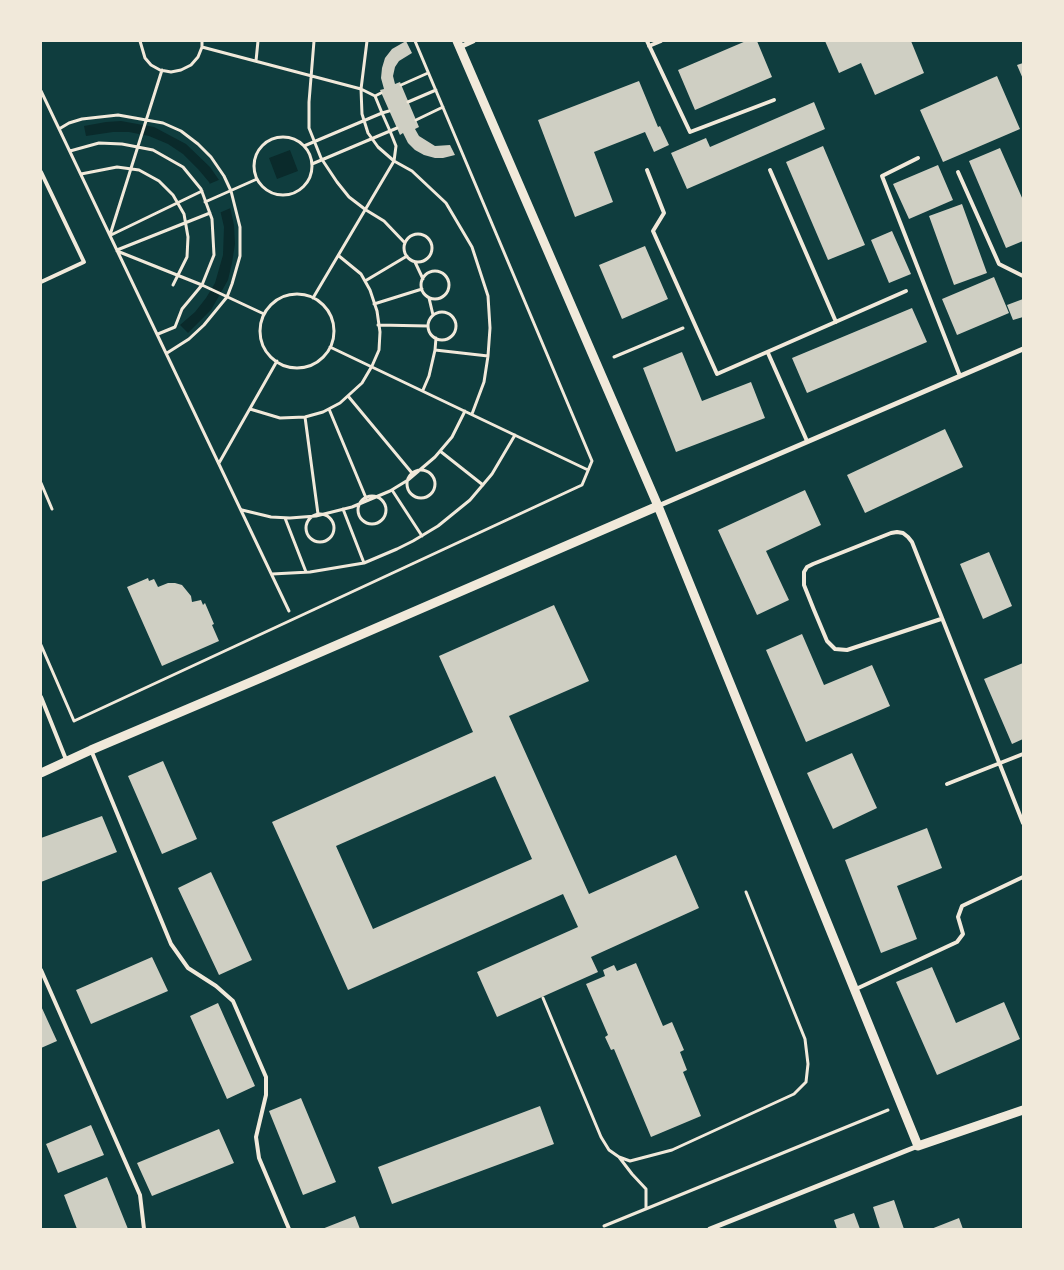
<!DOCTYPE html>
<html>
<head>
<meta charset="utf-8">
<style>
	body { margin:0 }
	#map { position:relative; width:1064px; height:1270px; overflow:hidden; background:#0f3d3e; font-family:"Sofia Sans Condensed",sans-serif }
	canvas { display:block }
	.frame { position:absolute; inset:0; border:42px solid #f1e9da; pointer-events:none }
</style>
</head>
<body>
<div id="map">
<canvas width="1064" height="1270"></canvas>
<div class="frame"></div>
</div>
<script>
const context = document.querySelector('canvas').getContext('2d');
context.lineJoin = 'round';
function paint(path, color) { context.fillStyle = color; context.fill(path, 'evenodd'); }
const poly = rows => new Path2D(rows.map(r => 'M' + r).join(''));
function strokePath(path, color, width, dash) { context.strokeStyle = color; context.lineWidth = width; context.lineCap = dash ? 'butt' : 'round'; context.setLineDash(dash || []); context.stroke(path); }
const water = poly([
	[121,121,154,127,186,144,210,167,219,180,230,207,234,225,235,244,232,263,228,280,211,310,188,333,180,325,195,312,206,298,215,283,223,255,224,227,218,201,209,182,198,169,183,154,168,144,149,136,129,132,113,132,86,136,84,126,106,122],
	[290,150,298,171,277,179,269,158]
]);
const pier = poly([
	[221,179,233,207,219,213,207,185]
]);
const building = poly([
	[406,41,412,53,399,61,395,67,393,76,395,84,400,82,419,127,415,129,419,136,435,146,450,145,455,155,443,158,435,158,424,155,415,150,408,143,403,133,400,135,380,90,384,89,381,78,382,68,385,58,392,49],
	[746,41,757,41,772,77,695,110,678,70],
	[825,41,911,41,924,73,875,95,861,63,839,73],
	[1023,63,1023,79,1017,65],
	[997,76,1020,129,943,162,920,110],
	[639,81,658,127,660,126,669,145,654,152,645,132,594,152,613,202,575,217,538,120],
	[814,102,825,129,687,189,671,153,706,138,710,147],
	[823,146,865,245,828,260,786,162],
	[1000,148,1023,200,1023,241,1006,248,969,161],
	[938,165,953,200,909,219,893,184],
	[962,204,987,273,954,285,929,216],
	[892,231,911,274,889,283,871,240],
	[645,246,668,299,622,319,599,265],
	[994,277,1009,313,957,335,942,299],
	[1023,299,1023,317,1013,320,1007,305],
	[912,308,927,342,807,393,792,358],
	[682,352,702,401,751,382,765,418,676,452,643,368],
	[945,429,963,467,865,513,847,475],
	[805,490,821,525,766,551,789,600,757,615,718,530],
	[989,552,1012,606,983,619,960,564],
	[148,578,149,581,154,579,158,587,168,583,175,583,182,585,191,596,192,602,201,600,203,605,205,603,214,624,212,625,219,641,162,666,127,587],
	[554,605,589,681,509,716,589,894,676,855,699,908,591,957,598,972,497,1017,477,972,578,927,563,894,348,990,272,822,473,732,439,656],
	[495,776,532,859,373,929,336,846],
	[802,634,824,685,872,665,890,706,806,742,766,650],
	[1023,663,1023,739,1012,744,984,679],
	[852,753,877,808,833,829,807,773],
	[163,761,197,839,162,854,128,776],
	[102,816,117,852,41,882,41,838],
	[927,828,942,868,897,886,917,939,881,953,845,860],
	[211,872,252,960,219,975,178,888],
	[152,957,168,991,91,1024,76,990],
	[636,963,663,1026,672,1022,684,1050,680,1052,687,1070,683,1072,701,1116,651,1137,614,1049,611,1050,605,1037,608,1035,586,984,605,976,603,970,614,965,617,971],
	[932,967,956,1023,1004,1002,1020,1039,937,1075,896,982],
	[218,1003,255,1086,227,1099,190,1016],
	[41,1006,57,1041,41,1048],
	[301,1098,336,1182,303,1195,269,1111],
	[540,1106,554,1144,392,1204,378,1167],
	[91,1125,104,1155,58,1173,46,1144],
	[219,1129,234,1163,152,1196,137,1163],
	[107,1177,128,1229,77,1229,64,1195],
	[894,1200,904,1229,880,1229,873,1207],
	[854,1213,860,1229,837,1229,834,1220],
	[355,1216,360,1229,322,1229],
	[959,1218,963,1229,931,1229]
]);
const path = poly([
	[140,41,145,58,151,65,160,70,171,72,181,70,191,65,198,57,202,47,202,41],
	[314,41,309,102,309,128,321,158,337,182,349,197,366,210,384,221,405,243],
	[367,41,361,89,362,114,368,133,378,147,394,161,412,171,446,203,472,247,488,296,490,328,488,356,484,382,472,414],
	[202,47,361,89,375,96,381,93],
	[256,61,258,41],
	[401,85,428,73],
	[41,91,289,611],
	[408,102,436,90],
	[389,111,382,113,390,131,397,128],
	[416,120,443,107],
	[59,129,69,123,82,119,118,115,163,123,181,131,198,144,211,157,224,176,231,191,240,227,240,256,232,284,227,297,204,325,189,339,167,353],
	'254 166a29 29 0 1 1 58 0a29 29 0 1 1-58 0Z',
	[304,146,382,113,375,96],
	[70,151,99,143,122,144,153,150,183,167,201,189,212,219,214,255,202,285,182,309,175,327,158,334],
	[312,164,390,131,396,146,394,161,313,298],
	[81,174,117,167,139,170,159,181,173,195,184,214,188,237,187,257,173,285],
	[205,202,257,179],
	'404 248a14 14 0 1 1 28 0a14 14 0 1 1-28 0Z',
	[110,235,162,70],
	[111,235,202,191],
	[117,250,210,213],
	[117,251,202,285,264,314],
	[415,262,423,279],
	'421 285a14 14 0 1 1 28 0a14 14 0 1 1-28 0Z',
	[365,281,407,256],
	'260 331a37 37 0 1 1 74 0a37 37 0 1 1-74 0Z',
	[429,298,433,315],
	[374,304,422,289],
	'428 326a14 14 0 1 1 28 0a14 14 0 1 1-28 0Z',
	[378,325,428,326],
	[436,338,435,350,488,356],
	[330,347,588,470],
	[614,357,683,328],
	[423,390,429,376,435,350],
	[348,396,412,473],
	[250,409,280,418,305,417,323,412,340,403,362,383,372,366,379,350,380,332,377,311,370,290,361,274,339,256],
	[329,409,366,498],
	[305,417,318,514],
	[440,451,483,485],
	[219,463,277,361],
	'407 484a14 14 0 1 1 28 0a14 14 0 1 1-28 0Z',
	[41,483,52,509],
	[392,490,422,536],
	'358 510a14 14 0 1 1 28 0a14 14 0 1 1-28 0Z',
	[343,509,364,563],
	[242,510,271,517,290,518,316,516,352,507,390,491,408,480,435,457,452,437,465,411],
	'306 528a14 14 0 1 1 28 0a14 14 0 1 1-28 0Z',
	[285,518,306,572],
	[272,574,310,572,364,563,397,549,413,541,438,526,470,500,492,474,515,435],
	[41,645,74,721,582,485,592,461,415,41],
	[543,998,601,1137,609,1150,619,1157,632,1174,646,1189,646,1209],
	[619,1157,630,1161,672,1150,794,1094,806,1082,808,1064,805,1039,746,892],
	[604,1226,888,1110]
]);
const service = poly([
	[647,41,690,132,774,100],
	[649,46,661,41],
	[918,158,882,176,960,376],
	[647,170,664,213,653,231,717,374,906,291],
	[770,170,836,322],
	[41,172,84,262,41,282],
	[958,172,999,264,1023,276],
	[768,353,807,441],
	[941,619,847,650,835,649,827,641,814,610,804,585,804,572,807,567,813,564,891,533,897,532,903,533,908,537,912,542,1023,823],
	[41,697,67,762],
	[91,750,171,944,188,968,216,986,233,1001,266,1077,266,1095,256,1137,259,1158,289,1229],
	[947,784,1023,754],
	[41,970,140,1195,144,1229],
	[856,989,957,942,963,934,958,917,962,906,1023,877]
]);
const minor = poly([
	[460,47,473,41],
	[658,506,1023,349],
	[710,1229,918,1146]
]);
const tertiary = poly([
	[457,41,658,506,918,1146,1023,1110],
	[41,773,91,750,263,677,658,506]
]);
paint(water, '#0a2a2b');
paint(pier, '#0f3d3e');
paint(building, '#cfcfc3');
strokePath(path, '#f1e9da', 3);
strokePath(service, '#f1e9da', 4);
strokePath(minor, '#f1e9da', 5);
strokePath(tertiary, '#f1e9da', 9);
</script>
</body>
</html>
